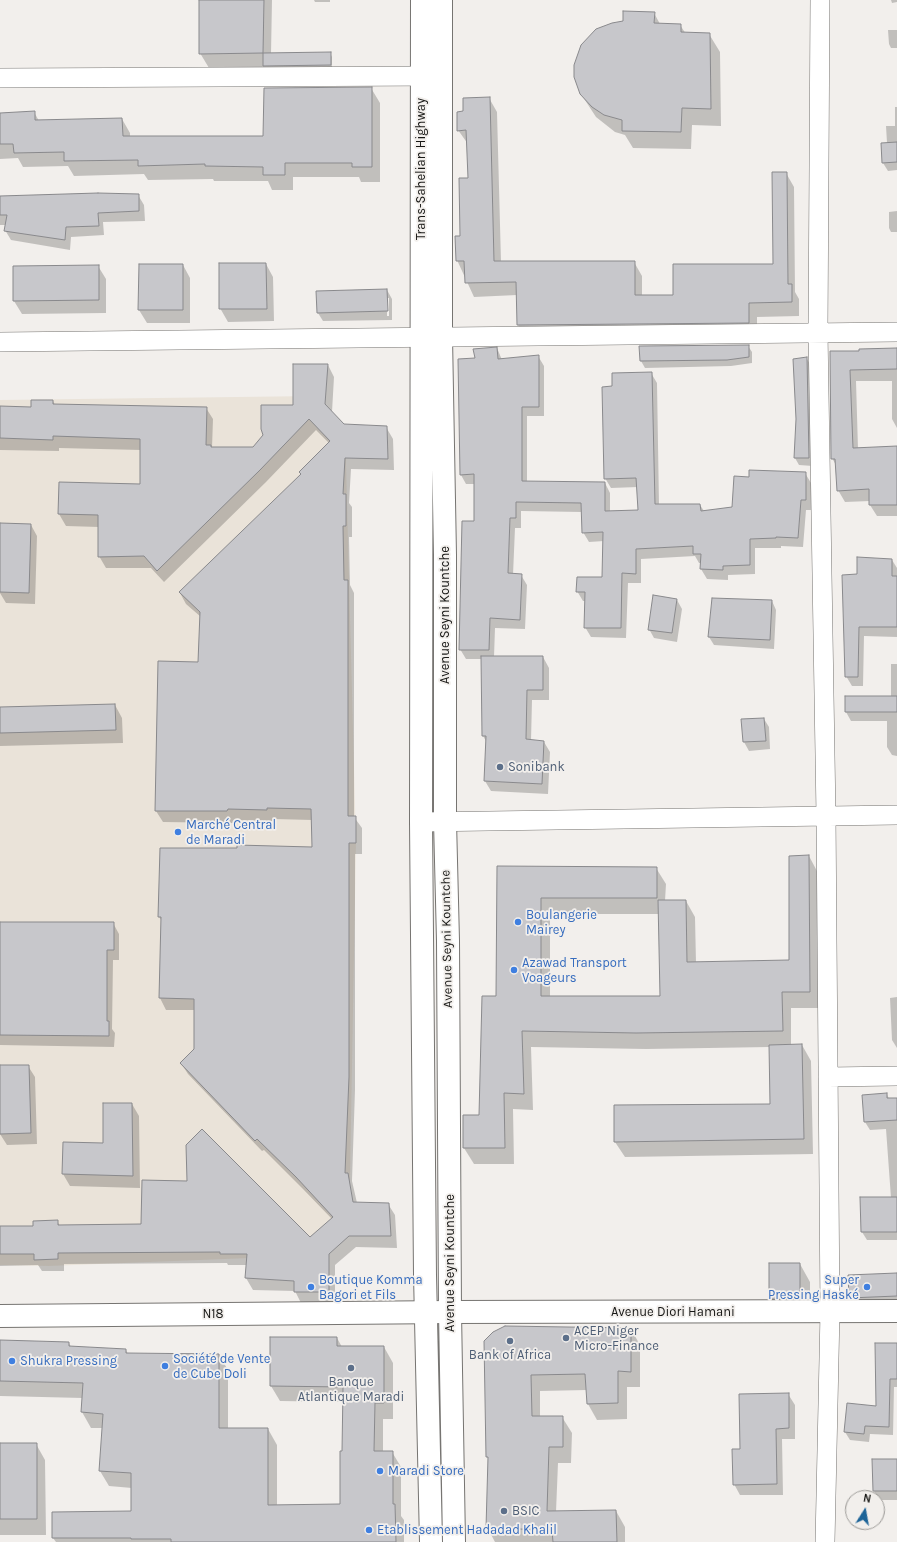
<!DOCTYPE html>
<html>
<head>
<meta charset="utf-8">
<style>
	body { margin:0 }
	#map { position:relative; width:897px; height:1542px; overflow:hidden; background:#f2efec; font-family:Karla,sans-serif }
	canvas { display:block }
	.north { position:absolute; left:845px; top:1490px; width:40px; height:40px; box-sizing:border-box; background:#f2efec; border:1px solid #9b9996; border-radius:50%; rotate:11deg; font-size:11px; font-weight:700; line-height:16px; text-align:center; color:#181816 }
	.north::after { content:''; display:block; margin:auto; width:14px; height:18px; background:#1d6498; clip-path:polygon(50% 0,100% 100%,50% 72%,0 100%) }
</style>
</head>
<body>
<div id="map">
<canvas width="897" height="1542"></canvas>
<div class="north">N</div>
</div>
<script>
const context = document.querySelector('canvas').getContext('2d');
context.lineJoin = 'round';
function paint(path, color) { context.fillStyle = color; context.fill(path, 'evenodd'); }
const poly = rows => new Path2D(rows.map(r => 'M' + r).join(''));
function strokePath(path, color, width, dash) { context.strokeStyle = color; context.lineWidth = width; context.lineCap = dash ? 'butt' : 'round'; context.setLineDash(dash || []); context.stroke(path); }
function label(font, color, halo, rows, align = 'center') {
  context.font = font + ' Karla,sans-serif'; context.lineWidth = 3.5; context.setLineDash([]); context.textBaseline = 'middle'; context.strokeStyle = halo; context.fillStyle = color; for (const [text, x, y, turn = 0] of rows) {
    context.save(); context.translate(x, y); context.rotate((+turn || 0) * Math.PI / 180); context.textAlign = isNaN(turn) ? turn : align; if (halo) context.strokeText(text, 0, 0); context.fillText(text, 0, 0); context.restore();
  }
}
const built = poly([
	[315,396,345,425,356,843,349,1236,328,1255,48,1266,0,1265,0,400]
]);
const shadow = poly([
	[200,0,272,0,271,54,330,53,332,57,332,69,209,68,200,53],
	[314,0,330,0,330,2,315,2],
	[891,0,897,0,897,2,892,3],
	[654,13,660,24,680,25,686,34,709,34,720,52,721,126,692,125,691,149,633,148,625,135,615,132,596,117,581,94,624,22],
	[888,30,897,30,897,48,891,48,889,44],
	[371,88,380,103,380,182,361,182,359,177,293,177,293,190,272,190,268,181,214,181,213,179,148,180,144,174,74,176,68,166,23,167,18,158,0,159,0,114,34,112,39,121,122,119,130,133,130,137,264,137],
	[489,98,497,112,501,262,634,262,642,276,642,296,674,296,774,265,786,173,794,187,795,292,799,299,799,316,757,317,757,336,526,339,518,325,517,295,474,297,457,260,469,179,468,144,458,130,464,112],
	[895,107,897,107,897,170,888,171,883,163,887,143,886,126,895,126],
	[138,195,144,205,145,221,103,222,104,235,71,237,70,250,11,240,5,230,6,225,0,225,0,197],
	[897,211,897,232,891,232,889,228,889,212],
	[266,264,273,277,274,321,228,322,220,308],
	[183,265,190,278,190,323,147,323,139,310],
	[98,266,106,279,106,313,22,314,14,301],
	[387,290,392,299,392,320,323,321,318,313],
	[387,298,389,298,389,316,387,316],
	[748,346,752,352,752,363,731,366,645,368,641,361,640,347],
	[497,348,502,360,538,356,544,366,544,416,527,416,527,482,605,483,610,493,610,512,639,511,638,487,611,488,605,478,613,387,651,373,657,383,659,505,700,505,704,511,733,507,750,478,805,473,811,483,811,510,806,510,803,547,781,546,781,548,755,548,755,574,728,575,728,580,707,579,701,569,701,563,699,563,695,556,641,559,641,583,628,583,626,638,591,637,585,627,585,601,583,601,577,591,603,579,604,541,589,542,583,532,582,512,521,511,521,528,515,528,513,575,521,575,527,585,525,629,495,628,494,657,543,657,549,668,549,700,532,700,531,741,544,742,550,752,548,794,491,791,485,781,486,741,483,736,482,659,466,659,460,649,475,522,475,484,466,484,461,475,476,359],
	[897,349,897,428,892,419,892,381,856,381,858,449,897,447,897,516,877,516,870,505,870,501,845,502,838,490,837,467,832,458,831,352],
	[807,359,811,366,813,466,799,465,795,458],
	[328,365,334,377,332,412,344,425,386,427,393,439,394,470,351,469,349,503,352,507,352,537,349,537,350,585,354,593,354,817,362,828,362,854,355,854,355,1090,352,1181,357,1203,388,1204,395,1215,397,1248,356,1247,335,1265,335,1303,301,1303,295,1291,253,1290,246,1278,247,1265,228,1265,227,1263,64,1264,64,1271,42,1271,38,1265,0,1266,0,1226,34,1227,57,1221,60,1226,310,1238,332,1219,303,1189,264,1150,262,1151,188,1074,181,1063,195,1049,195,1010,166,1010,160,998,162,921,159,917,313,848,312,820,274,819,273,821,234,820,234,823,163,822,156,811,199,663,201,617,186,604,180,593,302,475,329,443,316,430,266,482,164,582,151,568,106,568,99,556,99,527,66,526,59,514,60,483,141,486,141,450,59,448,59,451,0,450,0,408,32,408,53,401,55,405,206,408,213,419,212,448,253,448,294,406],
	[31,525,37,536,35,604,6,603,0,593,0,561],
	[892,560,897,568,897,637,864,636,863,686,852,686,846,676,858,575],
	[677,600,682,609,677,642,654,638,649,629],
	[772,601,776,610,774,649,714,645,709,637],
	[891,664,897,664,897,756,892,755,887,747,887,721,851,721,846,712,891,697],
	[115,705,122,718,123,743,0,746,0,708],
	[764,719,769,727,770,749,749,751,744,742,742,720],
	[809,856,818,873,819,1008,791,1008,791,1045,802,1045,811,1061,813,1154,625,1157,615,1142,771,1104,770,1047,646,1049,531,1047,533,1110,513,1109,514,1164,474,1164,464,1148,480,1116,497,997,498,867,656,868,666,884,665,901,686,901,695,917,696,963,790,961],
	[550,914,659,914,661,997,550,997],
	[0,923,113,923,119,934,119,960,113,960,112,1029,115,1033,114,1047,0,1045],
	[897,997,897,1048,892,1040,890,998],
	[0,1066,28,1066,35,1077,37,1144,7,1145,0,1134],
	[887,1094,889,1099,897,1099,897,1240,867,1240,862,1232,891,1198,886,1129,870,1130,865,1122],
	[132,1104,139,1116,140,1188,70,1186,63,1174,64,1143,104,1144],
	[800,1264,810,1282,810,1316,780,1316,770,1299],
	[897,1274,897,1309,857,1311,850,1297],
	[631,1329,640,1345,640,1387,627,1387,627,1419,597,1420,588,1404,587,1390,540,1391,540,1417,562,1417,572,1433,571,1463,558,1463,556,1512,616,1511,625,1527,625,1542,495,1542,487,1527,489,1459,487,1457,485,1341],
	[337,1338,342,1347,384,1347,393,1363,393,1419,383,1419,383,1452,392,1452,401,1467,401,1516,404,1520,404,1542,56,1542,53,1538,53,1513,132,1512,132,1488,109,1486,100,1471,103,1428,91,1428,82,1412,83,1398,0,1396,0,1342,69,1343,71,1347,126,1350,128,1354,219,1355,228,1370,228,1429,268,1429,277,1445,277,1506,341,1505,344,1402,280,1401,271,1386],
	[897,1344,897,1387,894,1387,893,1435,870,1434,869,1442,850,1440,845,1432,877,1407],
	[788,1394,795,1405,795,1439,782,1439,783,1495,740,1495,734,1484,741,1450],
	[0,1444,36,1444,45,1460,46,1535,0,1535],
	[873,1460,897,1460,897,1500,879,1500,874,1491]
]);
const building = poly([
	[199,0,264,0,263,53,199,54,199,0],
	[623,11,655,12,654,23,681,24,681,32,710,33,711,109,682,108,681,132,622,131,622,120,604,115,592,107,580,94,574,77,574,65,581,45,596,29,612,23,623,21,623,11],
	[331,52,331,65,263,66,263,53,331,52],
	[372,87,372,167,352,167,352,163,285,163,285,175,263,175,263,167,205,166,205,164,138,166,138,160,64,161,64,152,14,153,13,144,0,144,0,113,35,111,35,120,122,118,123,136,263,136,264,88,372,87],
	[490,97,494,261,635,261,635,295,673,295,673,264,773,264,772,172,787,172,788,284,792,284,792,302,749,303,749,323,517,325,516,282,465,283,464,261,456,261,455,236,460,236,459,178,468,178,466,130,457,131,457,112,463,111,463,98,490,97],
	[897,142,897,162,882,163,881,143,897,142],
	[98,193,139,194,139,211,98,213,99,226,66,227,65,240,4,231,7,215,0,215,0,196,98,193],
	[219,263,266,263,267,309,219,309,219,263],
	[139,264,183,264,183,310,138,310,139,264],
	[99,265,99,300,13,301,13,266,99,265],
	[387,289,388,311,317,313,316,291,387,289],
	[749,345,749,357,727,360,640,361,639,346,749,345],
	[497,347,498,359,539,355,539,407,522,407,522,481,605,482,605,511,638,510,636,478,604,479,602,387,612,386,612,373,652,372,655,504,700,504,701,511,732,507,734,476,749,477,749,470,806,472,806,500,801,500,798,538,776,537,776,538,750,539,750,565,723,566,723,570,700,569,701,554,693,554,693,546,636,549,636,574,622,573,621,628,584,628,585,592,576,592,577,577,602,577,603,532,582,533,581,503,516,502,516,518,510,518,508,573,522,574,520,620,490,618,489,650,459,650,462,521,474,521,474,474,460,475,458,359,475,358,473,349,497,347],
	[897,348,897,369,850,370,853,448,897,446,897,505,869,505,869,489,837,491,835,459,831,459,830,351,859,351,859,349,897,348],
	[807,357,809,458,794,458,796,419,793,359,807,357],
	[293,364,328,364,325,404,344,424,387,426,388,459,345,458,343,494,346,494,346,526,343,526,344,580,348,580,348,816,356,816,356,843,349,843,349,1077,345,1173,348,1173,353,1202,389,1203,391,1236,349,1236,329,1254,329,1292,294,1292,294,1281,245,1278,247,1254,220,1254,220,1252,58,1253,58,1259,34,1260,34,1254,0,1254,0,1226,33,1226,33,1221,58,1220,58,1225,141,1224,142,1180,187,1181,186,1145,202,1129,310,1237,333,1217,296,1177,257,1139,255,1141,180,1063,194,1049,194,999,159,998,161,917,158,917,160,848,237,848,237,845,312,847,311,809,267,808,267,810,228,809,227,811,155,811,158,661,198,662,200,612,179,592,301,474,299,472,330,441,309,419,260,470,157,571,144,556,98,557,98,515,58,514,59,482,140,484,140,439,53,436,53,440,0,438,0,406,31,407,31,400,53,400,53,404,207,407,206,445,211,445,211,447,253,447,263,435,261,429,261,405,293,405,293,364],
	[0,523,31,524,29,593,0,592,0,523],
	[857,557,892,559,892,576,897,576,897,627,859,627,858,677,845,677,842,575,857,574,857,557],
	[653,595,677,599,672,633,648,630,653,595],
	[712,598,772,600,770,640,708,637,712,598],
	[481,656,543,656,543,690,527,690,526,739,544,741,542,784,484,781,486,736,482,736,481,656],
	[845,696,897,696,897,712,845,712,845,696],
	[115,704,116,730,0,733,0,707,115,704],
	[764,718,766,741,743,742,741,719,764,718],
	[809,855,810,992,782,992,783,1031,636,1033,522,1031,524,1094,504,1093,505,1148,463,1148,463,1115,479,1115,482,996,496,996,497,866,657,867,657,898,541,898,541,996,660,996,658,900,686,900,687,962,789,960,789,856,809,855],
	[0,922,114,922,114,950,107,950,107,1021,109,1021,109,1036,0,1035,0,922],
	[802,1044,804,1139,614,1142,614,1105,770,1104,769,1045,802,1044],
	[0,1065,29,1065,31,1133,0,1134,0,1065],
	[887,1093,887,1098,897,1098,897,1120,864,1122,862,1095,887,1093],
	[103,1103,132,1103,133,1176,62,1174,63,1142,103,1143,103,1103],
	[860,1197,897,1197,897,1232,861,1232,860,1197],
	[769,1263,800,1263,800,1299,769,1299,769,1263],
	[897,1273,897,1296,849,1298,848,1275,897,1273],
	[505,1326,631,1328,631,1372,618,1371,618,1403,587,1404,585,1374,531,1375,532,1416,563,1416,563,1447,549,1447,547,1511,616,1510,617,1542,553,1542,552,1530,486,1528,488,1457,486,1457,484,1341,493,1332,505,1326],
	[270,1337,337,1337,337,1346,384,1346,384,1403,375,1403,374,1451,393,1451,393,1504,395,1504,396,1542,171,1542,171,1539,131,1539,131,1538,52,1538,52,1512,131,1511,131,1473,99,1471,103,1414,81,1412,83,1383,0,1381,0,1340,69,1342,69,1346,126,1349,126,1353,219,1354,219,1428,268,1428,268,1505,340,1504,340,1451,342,1451,343,1387,270,1386,270,1337],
	[875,1343,897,1343,897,1379,890,1379,889,1427,865,1426,864,1434,844,1432,847,1403,876,1406,875,1343],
	[789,1393,789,1428,776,1429,777,1484,733,1485,732,1449,740,1449,739,1394,789,1393],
	[0,1443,37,1443,37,1519,0,1519,0,1443],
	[872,1459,897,1459,897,1491,873,1491,872,1459]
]);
const minor = poly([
	[820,0,818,332,826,815,830,1312,825,1542],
	[0,78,437,76],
	[0,342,897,332],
	[421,822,897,815],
	[828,1077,897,1076]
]);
const secondary = poly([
	[0,1316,450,1312,897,1311]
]);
const trunk = poly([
	[422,0,421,822,425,1275,431,1542],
	[441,0,441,337,445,555,445,821,448,941,450,1312,454,1542]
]);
const markers = [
	[500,767,4,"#5c6f8a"],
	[178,832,4,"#3f7fe0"],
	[518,922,4,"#3f7fe0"],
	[514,970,4,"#3f7fe0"],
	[311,1287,4,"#3f7fe0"],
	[867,1287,4,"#3f7fe0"],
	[566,1338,4,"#5c6f8a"],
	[510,1341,4,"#5c6f8a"],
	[12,1361,4,"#3f7fe0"],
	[165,1366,4,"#3f7fe0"],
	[351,1368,4,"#5c6f8a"],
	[380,1471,4,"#3f7fe0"],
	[504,1511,4,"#5c6f8a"],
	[369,1530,4,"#3f7fe0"]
];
const streetNames = [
	["Trans-Sahelian Highway",421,169,-90],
	["Avenue Seyni Kountche",445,615,-90],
	["Avenue Seyni Kountche",447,939,-91],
	["Avenue Seyni Kountche",450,1263,-90],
	["Avenue Diori Hamani",673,1312],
	["N18",213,1314]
];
const serviceNames = [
	["Sonibank",508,767],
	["ACEP Niger",574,1331],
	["Micro-Finance",574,1346],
	["Bank of Africa",510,1355,"center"],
	["Banque",351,1382,"center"],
	["Atlantique Maradi",351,1397,"center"],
	["BSIC",512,1511]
];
const shopNames = [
	["Marché Central",186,825],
	["de Maradi",186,840],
	["Boulangerie",526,915],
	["Mairey",526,930],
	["Azawad Transport",522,963],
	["Voageurs",522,978],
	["Boutique Komma",319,1280],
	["Bagori et Fils",319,1295],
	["Super",859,1280,"right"],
	["Pressing Haské",859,1295,"right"],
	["Société de Vente",173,1359],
	["de Cube Doli",173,1374],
	["Shukra Pressing",20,1361],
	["Maradi Store",388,1471],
	["Etablissement Hadadad Khalil",377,1530]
];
paint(built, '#eae3d9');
paint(shadow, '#0003');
paint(building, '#c7c7cb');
strokePath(building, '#89898c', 1);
strokePath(minor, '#767471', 20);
strokePath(secondary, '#767471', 24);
strokePath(trunk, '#767471', 24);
strokePath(minor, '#fff', 19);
strokePath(secondary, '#fff', 22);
strokePath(trunk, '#fff', 22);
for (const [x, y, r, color] of markers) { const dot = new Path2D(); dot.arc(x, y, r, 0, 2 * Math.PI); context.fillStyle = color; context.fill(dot); strokePath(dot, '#f2efec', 1.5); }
label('13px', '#181816', '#f2efec', streetNames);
label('13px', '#4e5e75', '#f2efec', serviceNames, 'left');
label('13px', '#366cbe', '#f2efec', shopNames, 'left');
</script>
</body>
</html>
